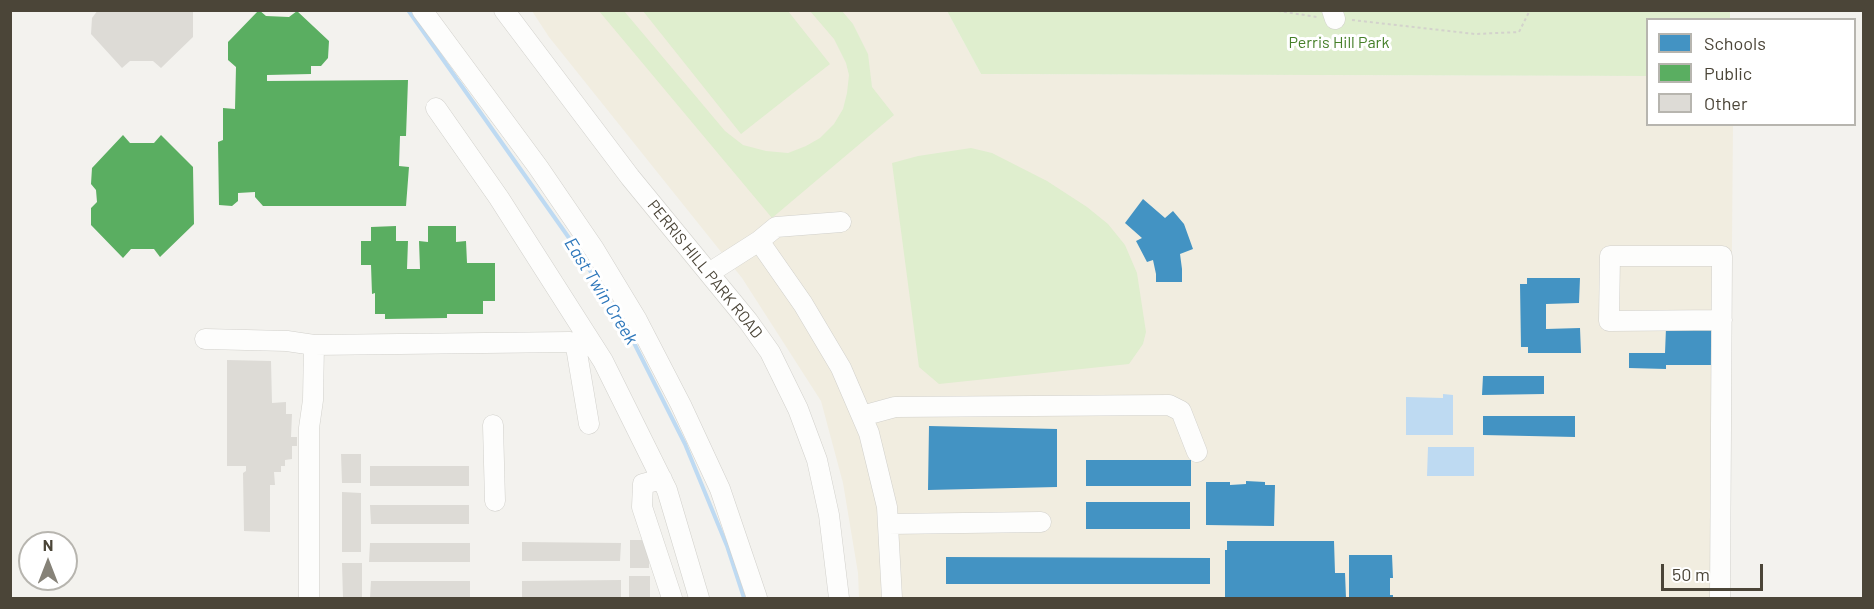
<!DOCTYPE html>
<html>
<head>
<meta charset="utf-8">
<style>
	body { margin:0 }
	#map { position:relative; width:1874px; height:609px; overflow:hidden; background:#f3f2ee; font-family:Barlow,sans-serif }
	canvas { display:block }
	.frame { position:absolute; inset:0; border:12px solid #4b4538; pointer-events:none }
	.legend { position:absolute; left:1646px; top:18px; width:210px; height:108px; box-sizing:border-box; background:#fff; border:2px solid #b7b5af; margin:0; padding:8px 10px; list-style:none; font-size:18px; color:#4b4538 }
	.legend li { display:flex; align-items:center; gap:12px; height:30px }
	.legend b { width:30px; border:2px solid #b7b5af }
	.north { position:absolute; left:18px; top:531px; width:60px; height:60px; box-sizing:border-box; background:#fff; border:2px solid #b7b5af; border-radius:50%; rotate:0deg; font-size:16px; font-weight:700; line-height:24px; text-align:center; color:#4b4538 }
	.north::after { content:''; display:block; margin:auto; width:21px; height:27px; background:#868278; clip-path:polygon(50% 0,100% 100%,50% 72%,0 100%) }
	.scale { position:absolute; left:1661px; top:564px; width:102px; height:27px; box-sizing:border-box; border:3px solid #4b4538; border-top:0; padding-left:8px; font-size:18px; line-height:21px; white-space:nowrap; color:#4b4538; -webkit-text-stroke:4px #fff; paint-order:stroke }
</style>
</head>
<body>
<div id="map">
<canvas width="1874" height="609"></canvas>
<div class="frame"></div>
<ul class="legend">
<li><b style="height:16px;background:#4393c3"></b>Schools</li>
<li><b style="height:16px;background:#5aae61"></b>Public</li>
<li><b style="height:16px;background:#dddbd6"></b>Other</li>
</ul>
<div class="north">N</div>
<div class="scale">50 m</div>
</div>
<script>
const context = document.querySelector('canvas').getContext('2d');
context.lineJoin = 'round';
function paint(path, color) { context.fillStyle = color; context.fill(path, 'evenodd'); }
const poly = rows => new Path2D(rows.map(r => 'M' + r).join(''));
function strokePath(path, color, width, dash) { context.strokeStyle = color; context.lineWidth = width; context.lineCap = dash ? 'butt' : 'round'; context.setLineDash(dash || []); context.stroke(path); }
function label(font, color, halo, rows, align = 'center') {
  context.font = font + ' Barlow,sans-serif'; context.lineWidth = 6; context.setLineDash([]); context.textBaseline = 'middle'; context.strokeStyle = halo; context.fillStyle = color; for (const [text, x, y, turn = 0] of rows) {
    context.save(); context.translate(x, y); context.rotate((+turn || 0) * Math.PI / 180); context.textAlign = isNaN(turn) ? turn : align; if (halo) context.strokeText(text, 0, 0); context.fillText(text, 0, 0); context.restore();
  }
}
const education = poly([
	[532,11,947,11,981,74,1647,76,1648,124,1733,125,1729,598,859,598,858,573,843,483,821,401,742,278,549,37]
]);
const green = poly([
	[1730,10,1730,19,1648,20,1647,76,981,74,947,11],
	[599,11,624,11,725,131,743,145,766,151,788,153,806,146,820,138,834,124,843,109,847,93,849,75,846,63,834,39,810,11,842,11,853,24,868,54,872,87,894,115,772,218],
	[643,11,788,11,830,64,741,134],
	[971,148,992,153,1047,181,1087,207,1108,224,1125,245,1137,273,1146,332,1143,344,1129,364,939,384,919,367,892,163,918,156]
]);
const water = poly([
	[1443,394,1453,395,1453,435,1406,435,1406,397,1443,398],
	[1428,447,1474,447,1474,476,1427,476]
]);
const schools = poly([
	[1143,199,1165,218,1173,211,1184,224,1193,249,1180,254,1182,269,1182,282,1156,282,1156,274,1153,260,1147,262,1136,241,1142,238,1125,223],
	[1527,278,1580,278,1579,303,1546,304,1546,329,1580,328,1581,353,1528,353,1528,347,1521,347,1520,284,1527,284],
	[1666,328,1711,329,1711,365,1666,365,1666,369,1629,368,1629,353,1665,353],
	[1483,376,1544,376,1544,394,1482,395],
	[1483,416,1575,416,1575,437,1483,435],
	[929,426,1057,429,1057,487,928,490],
	[1086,460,1191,460,1191,486,1086,486],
	[1246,481,1265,482,1265,485,1275,485,1274,526,1206,525,1206,482,1230,482,1230,485,1246,484],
	[1086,502,1190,502,1190,529,1086,529],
	[1227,541,1334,541,1335,573,1345,573,1346,598,1225,598,1225,550,1227,550],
	[1349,555,1392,555,1393,578,1390,578,1390,595,1393,595,1393,598,1349,598],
	[946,557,1210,558,1210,584,946,584]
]);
const public = poly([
	[259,10,266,16,289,17,297,11,329,41,328,58,321,66,311,66,311,74,267,75,267,81,408,80,406,136,400,136,399,166,409,167,406,206,263,206,255,197,255,192,238,193,238,201,232,206,219,205,218,142,223,140,223,108,235,109,236,67,228,60,228,42],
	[123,135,130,143,154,143,161,135,193,167,194,224,160,257,154,249,131,249,123,258,91,225,91,208,97,202,96,190,91,184,92,168],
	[396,226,396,241,408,241,407,269,420,269,419,241,428,242,428,226,456,226,456,242,466,241,467,263,495,263,495,301,483,301,483,314,447,314,447,318,385,319,385,314,375,314,375,293,372,294,371,265,361,265,361,241,371,241,371,227]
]);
const stream = poly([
	[408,10,574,245,630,335,685,444,727,546,744,598]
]);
const building = poly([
	[98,10,193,10,193,37,161,68,153,61,130,61,122,68,91,34,92,18],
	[227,360,271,361,272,403,286,402,286,414,292,414,291,437,297,437,297,446,292,446,292,459,285,460,285,466,281,466,281,472,274,472,275,485,270,485,270,532,244,531,243,473,246,471,246,466,227,466],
	[341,454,361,454,361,483,342,483],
	[370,466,469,466,469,486,370,486],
	[342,492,361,493,361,552,342,552],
	[370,505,469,505,469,524,371,524],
	[630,540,649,540,649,568,630,568],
	[522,542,621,543,620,561,522,561],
	[370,543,470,543,470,562,369,562],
	[342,563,362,563,362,598,343,598],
	[629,576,650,576,650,598,629,598],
	[621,580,621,598,522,598,522,581],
	[371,581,470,581,470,598,370,598]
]);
const path = poly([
	[1272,10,1317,17],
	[1352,20,1475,34,1519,32,1530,10]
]);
const minor = poly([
	[422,10,538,167,594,249,637,320,681,405,720,489,757,598],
	[504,10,630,177,748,321,770,352,798,409,817,460,829,515,839,598],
	[1332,10,1335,19],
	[436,108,499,198,603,361,667,490,699,598],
	[759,241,803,304,841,368,869,433,887,507,892,598],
	[709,273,759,241,776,227,841,222],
	[205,339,287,341,314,345],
	[862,416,895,407,1169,405,1181,411,1197,452],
	[493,425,495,501],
	[662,479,643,484,642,507,672,598],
	[888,524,1041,522],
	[309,598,309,428,313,400,314,345,570,342,576,347,589,424],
	[1720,598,1722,256,1610,256,1609,321,1722,320]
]);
const parkNames = [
	["Perris Hill Park",1339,43]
];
const streetNames = [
	["PERRIS HILL PARK ROAD",705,269,51]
];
const waterNames = [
	["East Twin Creek",601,291,58]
];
paint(education, '#f1ede0');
paint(green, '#dfeece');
paint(water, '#bedaf2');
paint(schools, '#4393c3');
paint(public, '#5aae61');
strokePath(stream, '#bedaf2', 4);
paint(building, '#dddbd6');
strokePath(minor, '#d1d0cb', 21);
strokePath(path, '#d3d2cc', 2, [3, 3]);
strokePath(minor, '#fdfdfc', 20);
label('16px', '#457f29', '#fff', parkNames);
label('16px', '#4b4538', '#fff', streetNames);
label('italic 18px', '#2d77bb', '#fff', waterNames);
</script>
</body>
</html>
